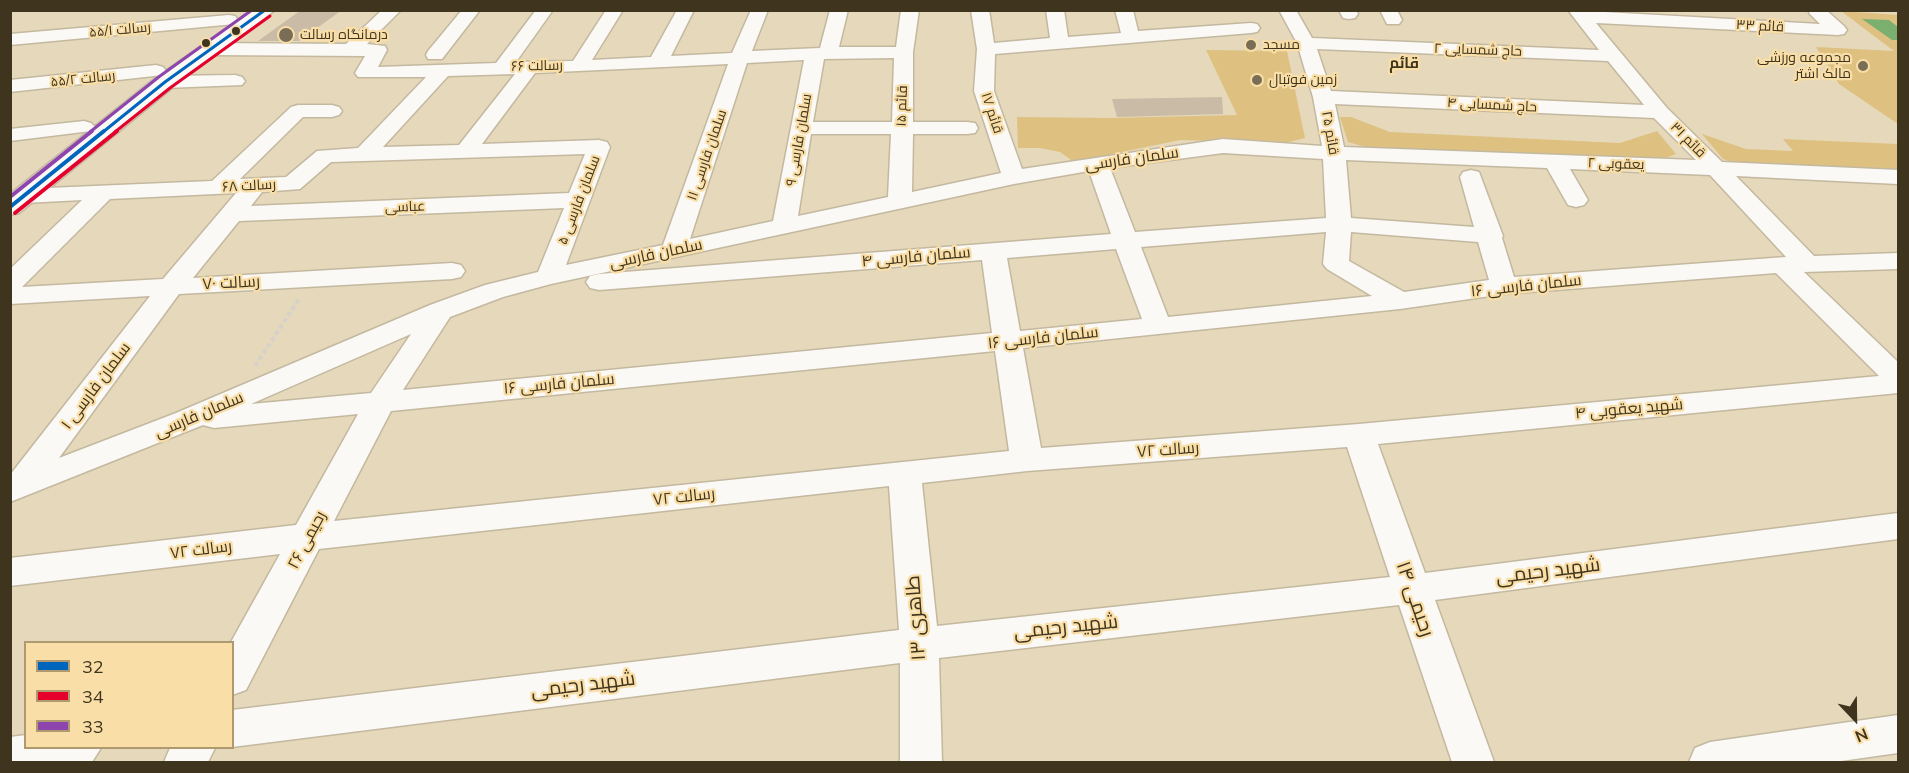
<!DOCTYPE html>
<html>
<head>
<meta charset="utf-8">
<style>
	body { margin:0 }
	#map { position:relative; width:1909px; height:773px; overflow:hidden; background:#e6d8ba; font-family:Mulish,sans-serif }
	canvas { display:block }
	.frame { position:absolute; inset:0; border:12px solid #3f341e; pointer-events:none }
	.legend { position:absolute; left:24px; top:641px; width:210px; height:108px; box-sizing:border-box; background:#f9dea7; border:2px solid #af9a70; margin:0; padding:8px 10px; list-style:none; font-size:18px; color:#3f341e }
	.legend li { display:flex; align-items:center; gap:12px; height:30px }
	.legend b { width:30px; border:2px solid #af9a70 }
	.north { position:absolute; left:1825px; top:689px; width:60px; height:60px; -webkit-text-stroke:4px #f9dea7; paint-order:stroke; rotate:158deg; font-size:16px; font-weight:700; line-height:24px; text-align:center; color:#3f341e }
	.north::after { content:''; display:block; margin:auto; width:21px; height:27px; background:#3f341e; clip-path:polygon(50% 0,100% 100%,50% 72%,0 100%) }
</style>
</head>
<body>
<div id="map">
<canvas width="1909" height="773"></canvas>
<div class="frame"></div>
<ul class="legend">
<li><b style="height:8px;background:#0065bd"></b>32</li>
<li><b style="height:8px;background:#e4002b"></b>34</li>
<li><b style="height:8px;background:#8e44ad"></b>33</li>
</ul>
<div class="north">N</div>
</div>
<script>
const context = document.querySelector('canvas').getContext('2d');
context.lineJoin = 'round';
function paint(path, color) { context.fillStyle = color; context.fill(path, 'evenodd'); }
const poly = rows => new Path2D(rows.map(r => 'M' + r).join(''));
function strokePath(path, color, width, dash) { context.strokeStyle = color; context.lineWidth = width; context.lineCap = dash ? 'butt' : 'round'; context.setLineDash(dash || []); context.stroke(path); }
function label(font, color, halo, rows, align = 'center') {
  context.font = font + ' Mulish,Cairo,sans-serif'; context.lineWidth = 4.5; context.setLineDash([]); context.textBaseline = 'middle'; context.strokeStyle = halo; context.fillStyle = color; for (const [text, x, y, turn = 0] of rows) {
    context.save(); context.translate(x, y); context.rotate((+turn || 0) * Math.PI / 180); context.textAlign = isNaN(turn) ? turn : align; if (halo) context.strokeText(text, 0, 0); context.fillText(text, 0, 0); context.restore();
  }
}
const green = poly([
	[1841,11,1898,15,1898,124,1839,84,1816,47,1894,51],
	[1206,50,1287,51,1305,138,1285,143,1180,140,1074,162,1060,152,1040,148,1018,148,1017,117,1112,118,1237,115],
	[1340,117,1351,117,1390,132,1620,143,1657,131,1676,154,1663,159,1369,148,1348,142],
	[1702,134,1746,149,1793,151,1783,139,1898,144,1898,174,1742,166,1723,159]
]);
const water = poly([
	[1862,19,1889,20,1898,27,1898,40,1892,40]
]);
const building = poly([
	[301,10,342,10,299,41,258,41],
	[1222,97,1223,114,1117,117,1112,99]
]);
const path = poly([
	[255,366,299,299]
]);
const minor = poly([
	[382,10,401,10,367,44,385,46,387,50,378,67,496,63,536,10,553,10,516,62,573,61,606,10,623,10,592,60,651,57,677,10,694,10,671,56,732,53,751,10,768,10,752,51,820,48,830,10,848,10,839,47,896,47,901,10,919,10,913,52,913,122,967,122,975,123,978,128,975,133,967,134,913,134,912,192,1001,173,974,91,977,49,971,10,989,10,994,43,1050,38,1046,10,1064,10,1068,37,1121,33,1115,10,1133,10,1138,31,1251,23,1257,24,1260,28,1257,32,1251,33,995,54,994,91,1022,169,1223,139,1322,146,1313,97,1297,43,1279,10,1296,10,1312,38,1599,50,1568,10,1820,24,1809,13,1811,10,1826,10,1844,26,1847,30,1844,34,1838,35,1596,23,1667,108,1722,162,1898,170,1898,184,1736,176,1814,256,1898,253,1898,269,1804,272,1898,362,1898,393,1378,444,1425,573,1898,513,1898,539,1435,600,1494,762,1452,762,1399,605,939,658,942,762,900,762,900,663,232,747,232,710,899,630,889,486,319,549,246,690,232,695,231,642,280,554,10,586,10,558,296,525,358,414,214,428,203,425,10,502,10,475,150,296,10,304,10,269,82,200,24,203,16,201,12,196,16,191,24,189,212,181,291,107,298,105,332,105,339,107,342,111,339,115,332,117,303,117,240,179,286,177,317,151,358,148,426,77,358,77,355,73,365,56,210,55,203,53,201,49,203,45,210,43,346,44,382,10],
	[1317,49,1608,61,1644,105,1331,91,1317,49],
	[894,58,892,122,813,122,824,59,894,58],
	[804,60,773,221,690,239,747,63,804,60],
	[728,64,663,245,566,265,610,147,607,142,599,140,482,144,535,73,728,64],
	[515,74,459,145,383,147,448,76,515,74],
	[1335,104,1654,118,1696,160,1344,147,1335,104],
	[811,134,891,134,888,197,798,216,811,134],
	[1223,153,1323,159,1326,218,1135,232,1110,168,1223,153],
	[585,154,569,193,251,206,262,192,300,189,331,162,585,154],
	[1346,160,1547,168,1568,205,1576,207,1584,205,1588,200,1570,169,1710,175,1786,257,1514,277,1502,238,1503,236,1479,172,1471,170,1463,172,1460,177,1474,227,1351,218,1346,160],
	[1089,171,1111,234,599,274,590,276,586,282,590,288,599,290,982,260,992,333,403,390,450,317,503,297,551,284,1014,184,1089,171],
	[236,193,163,279,22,287,110,199,236,193],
	[564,208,538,272,485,285,430,305,176,413,59,458,179,294,452,279,461,277,465,271,461,265,452,263,193,278,239,221,564,208],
	[1326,232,1323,264,1327,269,1372,296,1168,317,1141,247,1326,232],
	[1351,232,1478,242,1489,280,1404,292,1349,261,1351,232],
	[1116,249,1142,319,1020,331,1007,258,1116,249],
	[1776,273,1879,376,1359,424,1041,448,1023,348,1400,309,1504,294,1776,273],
	[411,334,371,393,251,404,411,334],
	[995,351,1009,451,334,521,391,411,995,351],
	[1347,447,1390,577,937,626,922,483,1027,471,1347,447],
	[462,10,480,10,442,59,428,59,426,55,428,51,462,10],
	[1339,10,1356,10,1358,14,1355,18,1349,19,1343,18,1339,10],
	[1380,10,1397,10,1402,20,1399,24,1387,24,1380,10],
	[229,15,235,16,238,20,235,24,10,45,10,34,229,15],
	[156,65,163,67,166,71,163,75,10,92,10,80,156,65],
	[235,75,242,77,245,81,242,85,165,88,158,86,155,82,158,78,165,76,235,75],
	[84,121,91,123,95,127,91,131,10,141,10,129,84,121],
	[1898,715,1898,753,1834,762,1689,762,1695,748,1710,742,1898,715],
	[26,735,26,748,101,748,92,762,10,762,10,737,26,735],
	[170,748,215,748,208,762,164,762,170,748]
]);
const major = poly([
	[253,10,275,10,173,87,19,213,10,215,10,194,157,77,253,10]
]);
const bus1Far1 = poly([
	[103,132,165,82,265,10]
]);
const bus1 = poly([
	[10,207,104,131]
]);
const bus2Far1 = poly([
	[115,132,170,88,270,16]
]);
const bus2 = poly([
	[15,213,117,131]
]);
const bus3Far1 = poly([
	[90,132,160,76,252,10]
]);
const bus3 = poly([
	[10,197,92,131]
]);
const markers = [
	[236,31,5,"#3f341e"],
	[286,35,8,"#796d55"],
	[206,43,5,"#3f341e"],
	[1251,45,6,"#796d55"],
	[1863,66,6,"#796d55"],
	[1257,80,6,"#796d55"]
];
const farStreetnames = [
	["قائم ۳۳",1760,26,3],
	["رسالت ۵۵/۱",120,30,-5],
	["حاج شمسایی ۲",1478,50,2],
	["رسالت ۶۶",537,66,-1],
	["رسالت ۵۵/۲",83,79,-6],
	["حاج شمسایی ۴",1492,105,3],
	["قائم ۱۵",902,106,-88],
	["قائم ۱۷",992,113,72],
	["قائم ۲۵",1330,133,80],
	["سلمان فارسی ۹",799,140,-80],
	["قائم ۳۱",1688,140,45],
	["سلمان فارسی ۱۱",707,155,-71],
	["یعقوبی ۲",1616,164,2],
	["رسالت ۶۸",249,186,-3],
	["سلمان فارسی ۵",579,200,-69],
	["عباسی",405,207,-2]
];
const farPoinames = [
	["درمانگاه رسالت",300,35],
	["مسجد",1263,45],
	["مجموعه ورزشی",1851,58,"right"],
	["مالک اشتر",1851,74,"right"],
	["زمین فوتبال",1269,80]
];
const farNeighbourhoodnames = [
	["قائم",1404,63]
];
const streetNames = [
	["سلمان فارسی",1132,159,-8],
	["سلمان فارسی",656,254,-12],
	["سلمان فارسی ۴",916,257,-5],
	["رسالت ۷۰",231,283,-3],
	["سلمان فارسی ۱۶",1526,286,-6],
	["سلمان فارسی ۱۶",1043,338,-6],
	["سلمان فارسی ۱۶",559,384,-5],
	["سلمان فارسی ۱",96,386,-53],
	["شهید یعقوبی ۴",1629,409,-5],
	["سلمان فارسی",199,415,-23],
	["رسالت ۷۲",1168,450,-4],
	["رسالت ۷۲",684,497,-6],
	["رحیمی ۲۶",307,540,-62],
	["رسالت ۷۲",201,550,-7]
];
const nearStreetnames = [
	["شهید رحیمی",1548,571,-7],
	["رحیمی ۱۴",1415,599,71],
	["طاهری ۱۳",916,618,-94],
	["شهید رحیمی",1066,627,-6],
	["شهید رحیمی",583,685,-7]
];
paint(green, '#dec180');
paint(water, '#7aaf70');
paint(building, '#c9bba5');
strokePath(minor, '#c3b8a0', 3);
strokePath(major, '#c3b8a0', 3);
strokePath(path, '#d7d2c9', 4, [4.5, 3]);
paint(minor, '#fbf9f5');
paint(major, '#fbf9f5');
strokePath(bus1Far1, '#0065bd', 3);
strokePath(bus1, '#0065bd', 4);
strokePath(bus2Far1, '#e4002b', 3);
strokePath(bus2, '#e4002b', 4);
strokePath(bus3Far1, '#8e44ad', 3);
strokePath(bus3, '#8e44ad', 4);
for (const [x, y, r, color] of markers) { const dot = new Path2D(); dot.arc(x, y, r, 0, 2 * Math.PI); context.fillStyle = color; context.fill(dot); strokePath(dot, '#f9dea7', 2); }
label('14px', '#3f341e', '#f9dea7', farStreetnames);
label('14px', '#3f341e', '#f9dea7', farPoinames, 'left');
label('bold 15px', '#3f341e', '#f9dea7', farNeighbourhoodnames);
label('16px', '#3f341e', '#f9dea7', streetNames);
label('20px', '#3f341e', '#f9dea7', nearStreetnames);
</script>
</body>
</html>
